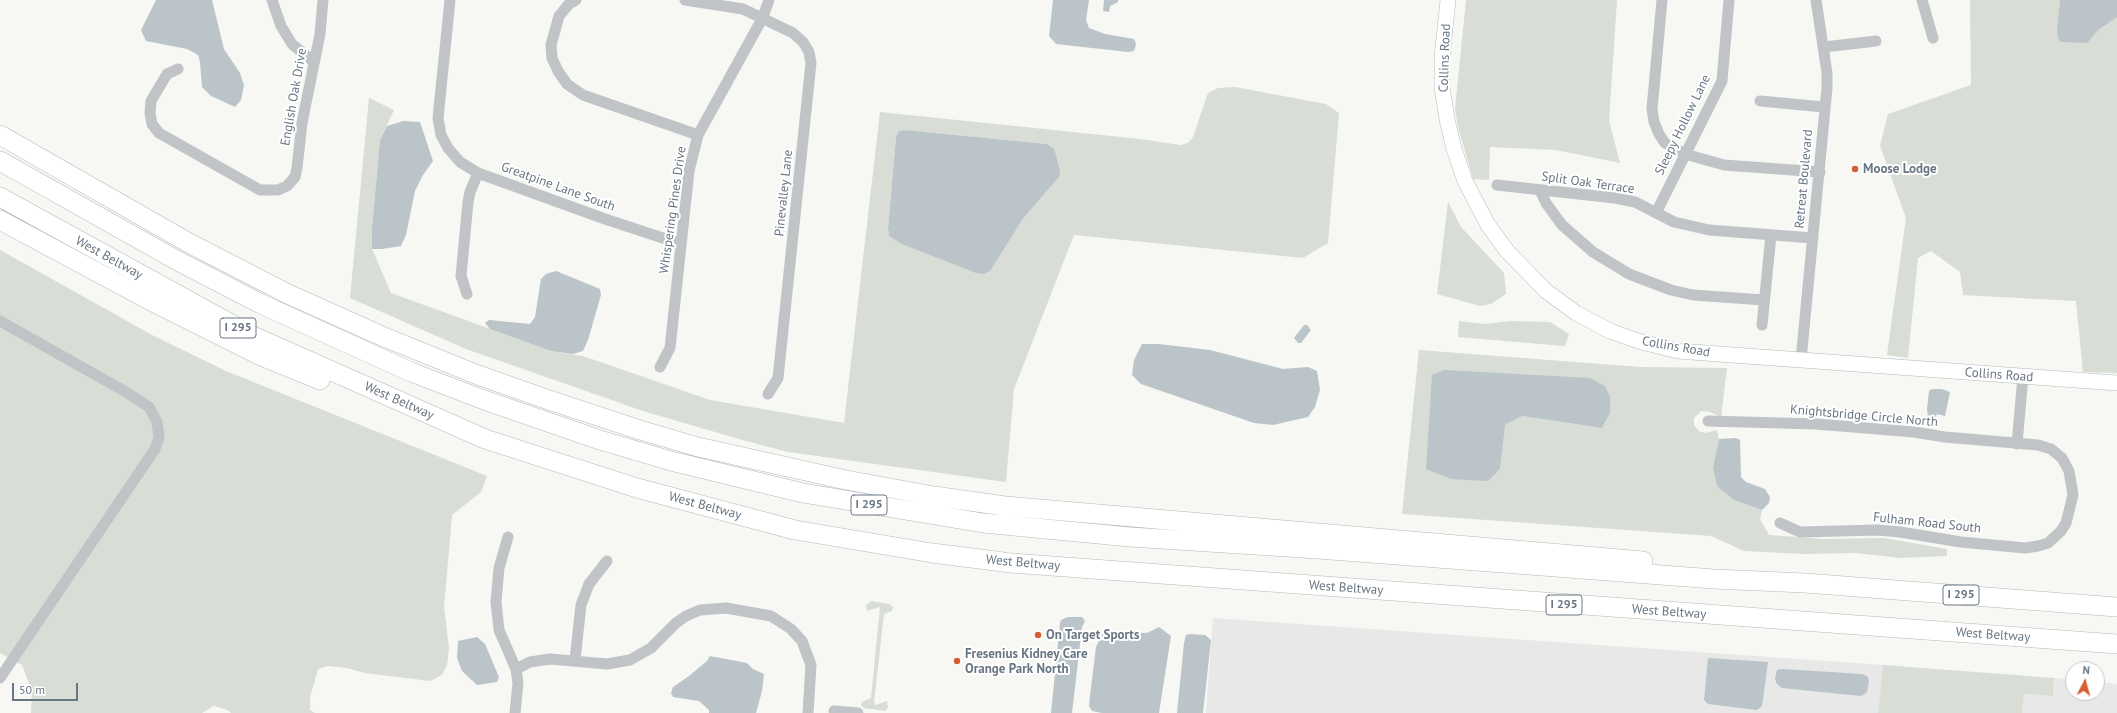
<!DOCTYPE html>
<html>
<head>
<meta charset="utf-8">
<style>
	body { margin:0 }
	#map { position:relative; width:2117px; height:713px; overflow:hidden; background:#f7f7f4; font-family:"PT Sans",sans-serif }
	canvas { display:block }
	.north { position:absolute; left:2065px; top:661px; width:40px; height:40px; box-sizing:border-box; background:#fff; border:1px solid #c3c8cd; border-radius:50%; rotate:6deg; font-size:11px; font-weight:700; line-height:16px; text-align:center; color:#687683 }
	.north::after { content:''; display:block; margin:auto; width:14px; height:18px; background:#d75e34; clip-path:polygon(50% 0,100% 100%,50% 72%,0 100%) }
	.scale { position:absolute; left:12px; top:683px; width:66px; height:18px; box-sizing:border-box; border:2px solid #687683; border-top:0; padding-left:5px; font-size:12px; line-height:14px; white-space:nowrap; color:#687683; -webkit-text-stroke:3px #fff; paint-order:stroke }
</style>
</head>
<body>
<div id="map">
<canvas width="2117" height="713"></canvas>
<div class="north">N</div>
<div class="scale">50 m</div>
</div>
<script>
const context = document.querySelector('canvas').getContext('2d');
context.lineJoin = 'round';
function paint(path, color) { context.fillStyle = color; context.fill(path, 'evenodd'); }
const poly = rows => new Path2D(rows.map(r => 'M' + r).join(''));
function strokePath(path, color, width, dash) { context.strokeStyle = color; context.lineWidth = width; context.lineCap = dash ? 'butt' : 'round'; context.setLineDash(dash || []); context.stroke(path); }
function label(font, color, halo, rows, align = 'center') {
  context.font = font + ' "PT Sans",sans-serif'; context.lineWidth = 4; context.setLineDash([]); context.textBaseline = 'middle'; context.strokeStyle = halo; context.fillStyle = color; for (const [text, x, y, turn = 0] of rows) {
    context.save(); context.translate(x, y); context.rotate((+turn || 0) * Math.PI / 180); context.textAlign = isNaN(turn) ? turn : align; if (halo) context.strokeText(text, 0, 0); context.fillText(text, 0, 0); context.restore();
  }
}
const built = poly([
	[1213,618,1883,665,1878,713,1206,713],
	[2054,678,2073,680,2073,693,2097,693,2097,682,2117,684,2117,713,2022,713,2024,694,2053,696]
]);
const green = poly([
	[1466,0,1617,0,1609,121,1620,163,1556,150,1490,147,1489,180,1473,179,1458,127,1455,109],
	[1970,0,2117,0,2117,373,2083,372,2076,301,1963,295,1960,272,1931,251,1918,258,1908,358,1887,355,1906,218,1880,146,1888,114,1971,85],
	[1235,87,1326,104,1339,113,1328,243,1303,258,1074,235,1014,389,1006,482,788,452,739,439,643,411,466,349,350,298,369,98,394,110,380,140,372,227,372,249,391,293,551,351,583,356,710,400,844,423,880,112,1140,139,1180,145,1188,143,1193,137,1208,93,1218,88],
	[901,130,1047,144,1059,177,1022,220,1010,238,889,236,888,228,896,137],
	[1448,202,1461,227,1504,273,1506,294,1491,304,1480,306,1437,294],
	[0,250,154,336,226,371,487,476,481,492,452,515,444,607,449,648,447,665,442,675,430,681,365,673,347,668,328,666,318,669,310,697,310,710,315,713,231,713,228,710,214,706,202,713,31,713,32,691,22,665,0,653],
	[1459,321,1485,324,1510,321,1550,322,1569,334,1565,346,1458,337],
	[1419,350,1640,367,1727,368,1721,417,1710,412,1701,411,1694,418,1694,425,1699,431,1705,433,1717,430,1719,439,1713,467,1734,500,1762,510,1760,519,1769,535,1823,539,1884,538,1947,549,1947,556,1900,558,1856,553,1803,554,1744,551,1711,536,1402,514],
	[1444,370,1602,428,1522,416,1505,425],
	[871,601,889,604,893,607,892,611,884,614,874,702,876,705,887,701,888,708,885,711,864,708,861,705,862,702,871,698,880,607,867,611,866,605],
	[1883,665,2054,678,2053,696,2024,694,2022,713,1878,713]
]);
const water = poly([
	[156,0,212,0,224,49,240,73,244,85,241,100,235,107,211,96,202,87,200,62,198,55,187,49,146,41,141,30],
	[1053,0,1089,0,1086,20,1089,28,1105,34,1134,39,1136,44,1134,51,1128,52,1056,44,1049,36],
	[1104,0,1118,0,1118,2,1110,6,1109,12,1103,11],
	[2060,0,2117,0,2117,17,2098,30,2087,43,2061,42,2058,38,2057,31],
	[403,121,420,122,433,161,423,175,415,191,406,235,401,246,382,249,372,249,372,227,380,140,387,126],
	[904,130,1047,144,1054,149,1060,170,1059,177,1022,220,990,271,984,274,976,273,902,244,889,236,888,228,896,137,899,131],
	[556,271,600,289,601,295,588,340,583,351,573,354,551,351,490,329,485,323,489,320,530,324,535,317,541,279,546,274],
	[1304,325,1307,325,1311,330,1301,343,1298,343,1294,338],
	[1142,344,1158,344,1210,350,1283,369,1308,367,1317,371,1320,390,1315,407,1308,417,1273,425,1254,423,1141,384,1132,375,1134,360],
	[1444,370,1590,378,1605,386,1610,397,1610,413,1602,428,1522,416,1505,425,1500,469,1488,481,1451,479,1426,469,1432,375],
	[1932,389,1942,389,1950,392,1945,416,1937,414,1935,419,1932,420,1928,418,1927,409,1929,391],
	[1736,438,1740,440,1741,477,1746,482,1765,489,1770,497,1769,503,1762,510,1734,500,1717,486,1713,467,1719,439],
	[1068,617,1082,617,1085,621,1082,627,1072,713,1051,713,1060,623,1061,620],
	[1159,627,1171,636,1159,713,1102,713,1092,711,1089,706,1090,696,1096,647,1102,634,1107,631,1147,633],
	[1189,634,1205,635,1211,640,1203,713,1177,713,1184,643,1186,635],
	[477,637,485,644,499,677,497,682,477,685,462,671,457,658,458,641],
	[710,656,747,663,753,669,764,674,762,691,756,713,709,713,709,710,699,701,673,697,671,693,673,687,689,676,707,661],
	[1708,658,1768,662,1762,706,1757,710,1708,704,1704,700],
	[1783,669,1862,674,1867,676,1869,680,1867,692,1861,696,1782,688,1777,684,1775,679,1777,670]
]);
const street = poly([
	[272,0,281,26,292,44,314,62],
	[450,0,438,118,441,135,448,148,460,162,478,173,605,219,681,244],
	[576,0,569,4,559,16,551,45,552,58,558,71,567,84,583,95,698,135],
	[685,0,743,9,793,33,803,42,809,52,811,63,778,378,768,394],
	[1662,0,1652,109,1654,122,1659,134,1665,143,1685,154,1724,165,1820,172],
	[1922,0,1933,38],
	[1824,47,1876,41],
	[178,69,167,74,151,101,150,113,152,124,159,133,260,190,278,190,287,186,295,177,297,168,302,123,320,34,323,0],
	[1760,101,1824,107],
	[1497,185,1615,198,1635,202,1674,222,1709,230,1813,238],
	[1540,190,1546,203,1562,225,1593,252,1629,274,1671,290,1693,295,1764,300],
	[1656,213,1722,81,1729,0],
	[467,294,461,276,468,202,470,192,478,173],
	[0,321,126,392,149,407,157,422,159,437,155,449,0,678],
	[1762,325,1771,235],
	[1801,360,1827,88,1827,73,1816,0],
	[660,367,670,348,689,171,698,135,762,19,769,0],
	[1708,421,1816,424,1914,432,1945,437,2038,445,2051,449,2062,458,2069,471,2073,495,2066,523,2061,531,2048,543,2038,546,2025,548,1961,542,1900,532,1877,530,1800,532,1780,523],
	[2017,444,2023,376],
	[508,537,499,568,496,602,499,630,516,669,518,683,515,713],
	[575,660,581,605,589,584,607,561],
	[516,669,530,662,550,659,607,664,630,660,651,648,676,623,686,616,700,610,726,608,771,616,791,629,802,641,811,665,808,713],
	[834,711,858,713]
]);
const secondary = poly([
	[1448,0,1442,58,1442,87,1447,119,1454,149,1465,181,1488,225,1507,251,1546,291,1576,313,1610,331,1638,341,1678,351,2117,383]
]);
const highway = poly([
	[0,135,189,243,288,294,384,337,478,375,546,399,640,430,698,447,846,480,934,496,1005,506,1643,561],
	[0,161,178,261,261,304,411,372,484,400,600,440,671,461,803,493,983,523,1130,537,1318,549,1714,579,1805,583,2117,607],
	[0,197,255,337,485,439,637,488,795,530,932,553,1011,563,2117,644],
	[0,220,147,299,261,356,320,380]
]);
const markers = [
	[1855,169,4,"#d75e34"],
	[1038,635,4,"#d75e34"],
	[957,661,4,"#d75e34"]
];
const shields = [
	[238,328,36],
	[869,505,36],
	[1961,595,36],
	[1564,605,36]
];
const shieldNames = [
	["I 295",238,328],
	["I 295",869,505],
	["I 295",1961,595],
	["I 295",1564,605]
];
const streetNames = [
	["Collins Road",1445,58,-88],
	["English Oak Drive",294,97,-80],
	["Sleepy Hollow Lane",1683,125,-64],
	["Retreat Boulevard",1804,179,-85],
	["Split Oak Terrace",1588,183,8],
	["Greatpine Lane South",558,187,20],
	["Pinevalley Lane",784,193,-84],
	["Whispering Pines Drive",673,210,-82],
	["West Beltway",109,258,29],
	["Collins Road",1676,347,10],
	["Collins Road",1999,375,4],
	["West Beltway",399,401,24],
	["Knightsbridge Circle North",1864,416,5],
	["West Beltway",705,506,15],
	["Fulham Road South",1927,523,6],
	["West Beltway",1023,563,5],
	["West Beltway",1346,588,4],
	["West Beltway",1669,612,4],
	["West Beltway",1993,635,4]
];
const poiNames = [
	["Moose Lodge",1863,169],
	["On Target Sports",1046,635],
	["Fresenius Kidney Care",965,654],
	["Orange Park North",965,669]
];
paint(built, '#e7e8e7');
paint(green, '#d8ddd5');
paint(water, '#bbc4c9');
strokePath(secondary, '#b5b9bd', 16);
strokePath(highway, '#b5b8bb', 20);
strokePath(street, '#c0c4c7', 11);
strokePath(secondary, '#fff', 15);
strokePath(highway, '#fff', 19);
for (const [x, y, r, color] of markers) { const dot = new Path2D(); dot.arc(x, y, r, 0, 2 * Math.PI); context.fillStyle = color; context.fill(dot); strokePath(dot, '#fff', 1.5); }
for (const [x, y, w] of shields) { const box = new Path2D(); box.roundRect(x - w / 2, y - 10, w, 20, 3); context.fillStyle = '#fff'; context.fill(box); strokePath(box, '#687683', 1); }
label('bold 12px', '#687683', null, shieldNames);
label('13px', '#687683', '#fff', streetNames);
label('bold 13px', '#687683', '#fff', poiNames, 'left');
</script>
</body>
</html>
